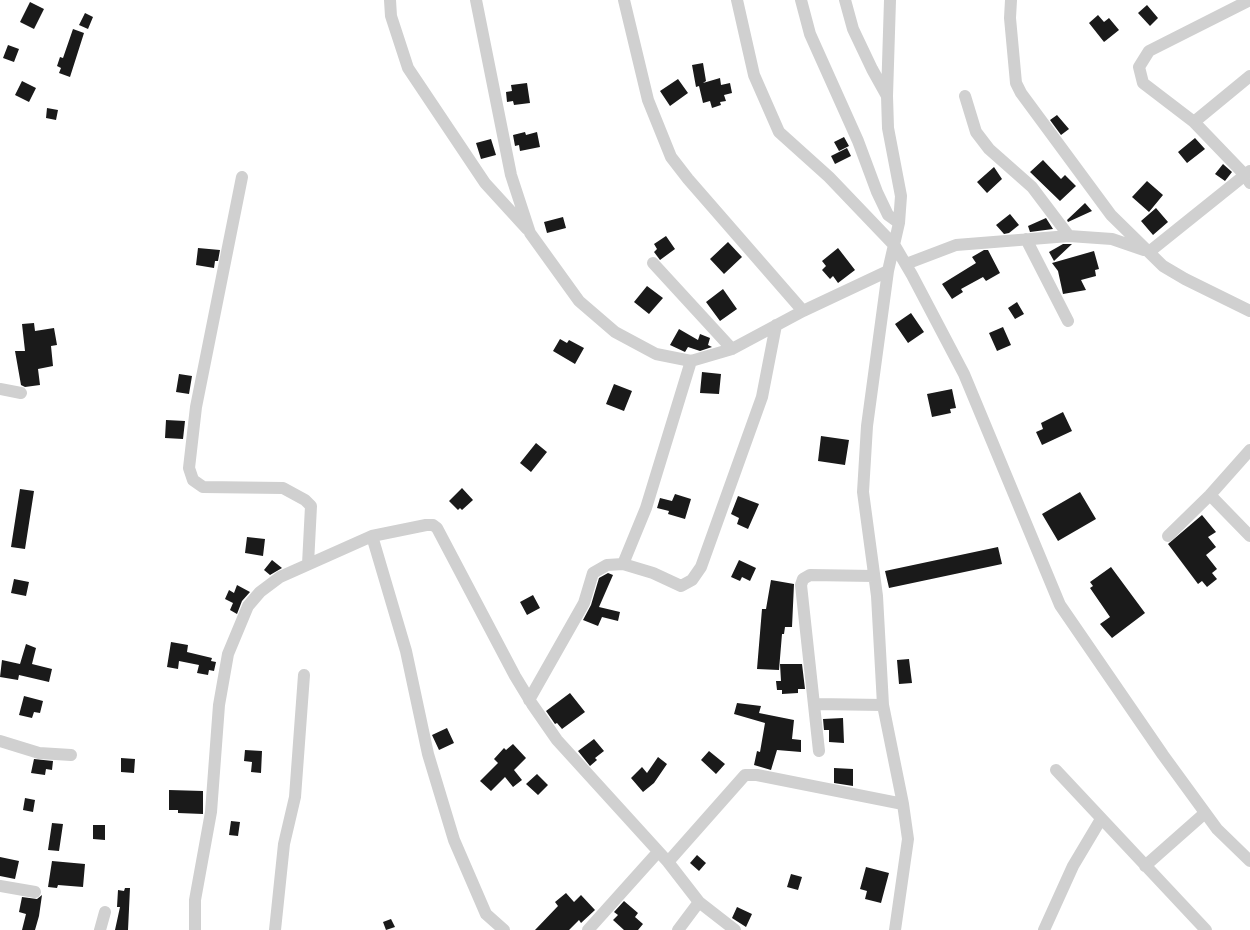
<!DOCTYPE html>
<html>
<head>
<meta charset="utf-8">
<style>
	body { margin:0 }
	canvas { display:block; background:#fff }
</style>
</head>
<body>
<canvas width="1250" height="930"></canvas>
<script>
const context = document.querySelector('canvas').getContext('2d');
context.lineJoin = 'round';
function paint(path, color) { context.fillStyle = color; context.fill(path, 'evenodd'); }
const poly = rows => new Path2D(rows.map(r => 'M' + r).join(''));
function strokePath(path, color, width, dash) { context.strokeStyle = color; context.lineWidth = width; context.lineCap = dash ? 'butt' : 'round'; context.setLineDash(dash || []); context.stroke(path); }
const building = poly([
	[30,2,44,9,34,29,20,22],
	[1147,5,1158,18,1150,26,1138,13],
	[85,13,93,17,88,29,79,25],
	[1098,15,1104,22,1109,18,1119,30,1104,42,1089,23],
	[73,29,84,33,70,77,59,73,61,68,57,66,60,57,63,58],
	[8,45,19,49,14,62,3,58],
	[703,63,706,81,703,83,720,78,721,85,730,83,732,93,724,95,726,101,720,102,721,105,712,108,710,101,703,103,699,86,696,87,692,65],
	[678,79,688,93,670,106,660,91],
	[22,81,36,88,29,102,15,95],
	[527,83,530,103,514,105,513,101,507,102,506,92,512,91,511,85],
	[47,108,58,110,56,120,46,118],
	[1057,115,1069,129,1061,135,1050,120],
	[525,132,526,135,537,132,540,147,520,151,519,145,515,146,513,135],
	[844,137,849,146,839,151,834,142],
	[1195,138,1205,149,1187,163,1178,152],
	[491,139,496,155,481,159,476,143],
	[847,148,851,156,835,164,831,156],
	[1043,160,1061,179,1065,175,1076,186,1060,201,1030,172],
	[1223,164,1232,172,1225,181,1215,174],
	[994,167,1002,179,987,193,977,182],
	[1147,181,1163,195,1149,212,1132,197],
	[1085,203,1092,211,1068,222,1067,220],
	[1156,208,1168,222,1153,235,1141,221],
	[1010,214,1019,225,1009,233,1004,234,996,225],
	[563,217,566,228,547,233,544,222],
	[1046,218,1053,229,1030,232,1028,226],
	[666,236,675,249,660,260,654,252,657,249,654,244],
	[728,242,742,257,724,274,710,259],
	[1063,244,1072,244,1054,261,1049,252],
	[198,248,220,250,218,261,215,261,214,268,196,265],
	[838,248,855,270,838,283,833,276,830,279,822,270,826,266,822,261],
	[984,250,988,250,1000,273,986,281,983,277,961,289,963,292,952,299,942,284,976,263,972,257],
	[1094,251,1099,269,1095,270,1096,276,1081,280,1086,290,1063,294,1058,271,1052,263],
	[647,286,663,298,649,314,634,302],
	[723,289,737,309,720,321,706,302],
	[1017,302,1024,314,1015,319,1008,308],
	[911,313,924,332,908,343,895,324],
	[34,323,35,331,54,328,57,345,51,346,53,366,38,369,40,385,25,387,21,385,15,351,25,351,22,324],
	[1003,327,1011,345,997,351,989,333],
	[679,329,698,340,700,334,710,338,708,345,712,347,700,351,688,347,685,352,670,345],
	[560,339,567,343,569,340,584,348,575,364,553,351],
	[702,372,721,374,719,394,700,393],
	[179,374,192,376,189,394,176,392],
	[614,384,632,391,624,411,606,404],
	[952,389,956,408,950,409,951,413,932,417,927,394],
	[1063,412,1072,431,1042,445,1036,432,1043,429,1041,423],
	[166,420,185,421,183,439,165,438],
	[821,436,849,440,845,465,818,461],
	[536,443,547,452,531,472,520,463],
	[462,488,473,500,462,510,460,508,458,510,449,501],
	[20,489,34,491,25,549,11,547],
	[1080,492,1096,519,1058,541,1042,514],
	[675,494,691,499,685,519,668,514,669,511,657,508,660,498,672,501],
	[738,496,759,504,748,529,737,524,739,518,731,514],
	[1202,515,1216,532,1208,537,1216,547,1206,555,1217,569,1212,573,1217,579,1207,587,1202,581,1198,584,1168,544],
	[247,537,265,539,263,556,245,553],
	[998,547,1002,564,889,588,885,571],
	[272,560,282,568,270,575,264,570],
	[739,560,756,568,750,581,742,577,740,581,731,577],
	[1111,567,1145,613,1112,638,1100,624,1110,617,1090,588,1093,586,1090,582],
	[608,573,613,575,599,607,620,612,618,621,602,617,598,626,583,620,591,605,599,578],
	[14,579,29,582,26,596,11,593],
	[771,580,794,584,792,627,785,627,784,634,782,634,779,670,757,669,762,609,766,609],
	[237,585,250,592,242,601,237,614,230,610,233,603,225,599,229,590,234,593],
	[533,595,540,608,527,615,520,602],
	[171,642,188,645,187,652,212,658,211,661,216,662,214,671,209,670,208,675,197,673,199,665,179,661,178,669,167,667],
	[26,644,36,648,32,664,52,669,49,682,19,675,18,680,0,677,2,660,20,664],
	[909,659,912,683,899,684,897,660],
	[780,664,802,664,805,689,798,689,798,693,782,694,782,690,777,690,776,681,781,681],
	[570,693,585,712,562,729,557,723,555,724,546,711],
	[24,696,43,701,40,713,34,712,32,718,19,715],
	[737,703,761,706,759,713,794,720,792,739,801,740,801,752,777,750,771,770,754,765,757,751,760,752,765,723,734,714],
	[843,718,844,743,829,742,829,730,824,730,823,719],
	[447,728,454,743,439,750,432,735],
	[594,739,604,751,595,758,597,760,590,766,578,751],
	[513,744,526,758,514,770,522,780,513,787,505,777,491,791,480,781,498,763,494,759,504,748,506,750],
	[245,750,262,751,261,773,251,772,252,762,244,761],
	[709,751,725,764,716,774,701,760],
	[658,757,667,764,654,783,643,792,631,778,642,767,647,773],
	[121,758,135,759,134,773,121,772],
	[34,759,53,761,52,770,46,769,45,775,31,773],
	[834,768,853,769,853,786,834,783],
	[537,774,548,785,538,795,526,784],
	[169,790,203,791,203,814,178,813,178,810,169,810],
	[25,798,35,800,33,812,23,810],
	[231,821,240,822,238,836,229,835],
	[52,823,63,824,59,851,48,850],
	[93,825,105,825,105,840,93,839],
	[697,855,706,863,699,871,690,863],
	[0,857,19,861,15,879,0,876],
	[52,861,85,864,83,887,58,885,57,888,48,887],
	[866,867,889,873,881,903,865,899,867,891,860,889],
	[791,874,802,877,798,890,787,887],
	[125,888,130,888,128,930,115,930,120,907,117,907,118,890,124,891],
	[566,893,574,902,581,895,595,910,581,923,579,920,569,930,535,930,558,906,555,902],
	[42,895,39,916,35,930,22,930,26,914,19,912,22,897,37,899],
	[624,901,638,913,635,917,643,924,638,930,624,930,613,920,618,915,614,912],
	[737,907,752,914,746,927,732,918],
	[391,919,395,927,386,930,383,922]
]);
const minor = poly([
	[390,0,391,16,408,68,485,183,527,229],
	[476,0,511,175,530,233,579,301,615,332,656,354,691,361,732,349,803,311,888,271],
	[624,0,648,100,671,157,688,179,803,311],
	[737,0,754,75,779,132,829,177,895,246,912,275,964,374,1060,605,1163,755,1217,829,1250,861],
	[801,0,810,34,858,141,877,192,888,215,899,223],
	[845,0,853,29,872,69,887,96],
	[890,0,887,96,888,128,901,196,899,223,888,271,867,426,863,492,877,596,883,705,903,804,908,839,895,930],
	[1011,0,1010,18,1016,83,1021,93,1111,215,1163,266,1185,279,1250,311],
	[1250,0,1149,51,1139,67,1143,83,1194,122,1244,174,1250,183],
	[965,96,976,132,989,149,1032,187,1069,236],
	[1194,122,1250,76],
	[242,177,196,407,189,468,193,480,203,487,283,488,305,500,311,506,308,564],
	[1026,239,1068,321],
	[1149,252,1250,171],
	[653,263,732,349],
	[906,264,956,245,1069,236,1112,239,1144,250],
	[0,389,21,393],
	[1210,495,1250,536],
	[372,536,406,651,428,754,454,840,486,914,504,930],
	[1168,536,1210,495,1250,450],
	[623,564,646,508,691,361],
	[529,700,584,603,593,573,607,565,623,564,653,573,681,586,692,580,701,567,762,397,776,325],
	[815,704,883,705],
	[0,741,39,753,71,755],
	[819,751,801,585,803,579,810,575,874,576],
	[1056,770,1206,930],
	[668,862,745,775,757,775,903,804],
	[1145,866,1205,813],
	[0,886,35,892],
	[100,930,105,912],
	[195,930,195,900,211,812,219,705,228,654,248,606,260,592,280,577,372,536,426,525,433,525,437,528,515,676,532,704,557,740,668,862,699,902,735,930],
	[275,930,284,844,295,797,304,675],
	[588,930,658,852],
	[678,930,699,902],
	[1044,930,1073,866,1101,819]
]);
paint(building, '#1a1a1a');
strokePath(minor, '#d0d0d0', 12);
</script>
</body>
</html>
